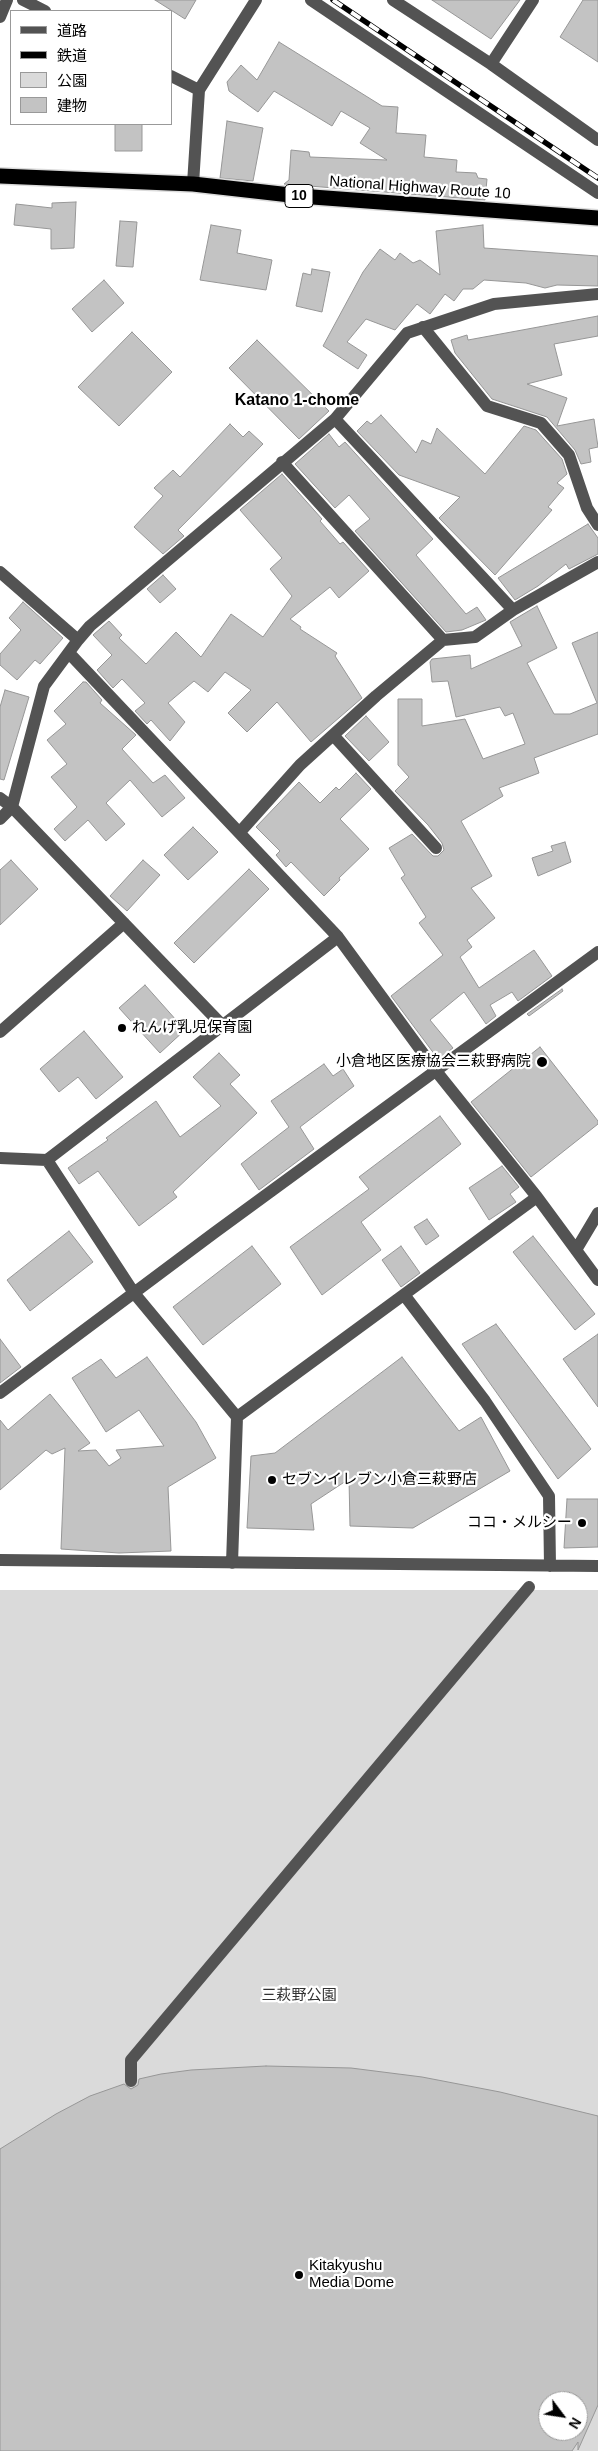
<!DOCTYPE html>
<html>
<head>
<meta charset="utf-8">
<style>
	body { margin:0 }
	#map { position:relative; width:598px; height:2451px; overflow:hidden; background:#fff; font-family:Arial,"Noto Sans JP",sans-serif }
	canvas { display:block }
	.legend { position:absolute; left:10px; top:10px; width:162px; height:115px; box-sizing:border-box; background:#fff; border:1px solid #999; margin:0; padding:6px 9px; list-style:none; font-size:15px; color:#000 }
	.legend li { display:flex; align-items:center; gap:10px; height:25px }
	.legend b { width:25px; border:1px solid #999 }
	.north { position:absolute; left:538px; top:2391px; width:50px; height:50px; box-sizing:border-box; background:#fff; border:1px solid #999; border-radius:50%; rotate:121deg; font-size:14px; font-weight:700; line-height:20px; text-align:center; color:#000 }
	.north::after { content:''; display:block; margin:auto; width:18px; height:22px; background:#000; clip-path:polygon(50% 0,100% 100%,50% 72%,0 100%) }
</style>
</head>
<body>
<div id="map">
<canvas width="598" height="2451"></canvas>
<ul class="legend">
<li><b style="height:6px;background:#535353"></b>道路</li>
<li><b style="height:6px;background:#000"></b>鉄道</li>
<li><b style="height:14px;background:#dadada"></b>公園</li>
<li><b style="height:14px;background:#c3c3c3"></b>建物</li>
</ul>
<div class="north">N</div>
</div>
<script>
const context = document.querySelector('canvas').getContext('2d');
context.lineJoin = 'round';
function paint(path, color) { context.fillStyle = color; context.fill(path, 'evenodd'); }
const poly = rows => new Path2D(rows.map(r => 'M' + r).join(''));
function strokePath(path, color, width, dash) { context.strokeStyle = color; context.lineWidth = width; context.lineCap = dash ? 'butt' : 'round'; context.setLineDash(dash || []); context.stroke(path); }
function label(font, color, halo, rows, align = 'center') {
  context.font = font + ' Arial,"Noto Sans JP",sans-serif'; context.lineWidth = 4.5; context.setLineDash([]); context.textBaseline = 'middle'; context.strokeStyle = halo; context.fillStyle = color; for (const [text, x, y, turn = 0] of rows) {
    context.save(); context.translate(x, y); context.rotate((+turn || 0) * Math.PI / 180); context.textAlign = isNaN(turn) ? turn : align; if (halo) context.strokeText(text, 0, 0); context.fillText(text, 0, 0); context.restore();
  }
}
const green = poly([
	[0,1590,598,1590,598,2451,0,2451],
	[548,2401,578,2401,578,2431,548,2431]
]);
const building = poly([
	[155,0,196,0,185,19,155,0],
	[432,0,520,0,491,39,432,0],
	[583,0,598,0,598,62,560,37,583,0],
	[279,42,382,106,398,107,396,133,426,135,424,157,457,160,456,172,476,173,478,178,487,179,485,200,284,184,289,180,291,150,309,152,310,157,387,160,360,143,370,128,341,111,332,126,274,91,258,112,229,91,227,82,241,65,257,80,279,42],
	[227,121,263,128,253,181,220,178,227,121],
	[115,124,142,124,142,151,115,151,115,124],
	[76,202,74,248,51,249,51,229,14,225,16,204,52,208,52,203,76,202],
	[120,221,137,222,133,267,116,266,120,221],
	[211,225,241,230,237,253,272,260,266,290,200,280,211,225],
	[483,225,484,248,598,256,598,286,557,285,545,288,526,283,484,280,473,289,463,289,454,301,445,294,430,314,417,304,395,330,366,319,347,342,367,355,358,369,323,346,363,272,380,249,395,260,400,253,413,263,420,260,440,275,436,231,483,225],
	[312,269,330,272,322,312,296,306,303,273,311,275,312,269],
	[104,280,124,303,92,332,72,309,104,280],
	[598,316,598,336,554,344,562,375,527,384,567,398,557,426,594,419,598,447,589,449,591,462,581,464,575,450,547,417,492,399,455,353,451,340,467,335,468,340,598,316],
	[132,332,172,372,119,426,78,387,132,332],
	[257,340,329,411,299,439,229,368,257,340],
	[381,415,416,453,422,440,431,444,437,428,485,474,524,426,536,430,562,459,567,474,557,483,564,488,548,507,552,510,495,575,439,518,460,497,399,475,357,431,367,421,371,424,381,415],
	[230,424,243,437,249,431,263,444,178,530,184,536,163,554,134,527,163,496,154,488,173,470,180,477,230,424],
	[329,434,339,447,345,442,433,539,416,555,466,614,477,607,486,620,462,630,446,632,355,531,370,519,349,495,335,508,295,464,329,434],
	[282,474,322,519,320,521,340,544,343,542,369,571,339,598,330,587,290,619,301,627,300,629,337,653,335,656,362,698,311,742,277,702,247,732,228,713,251,690,225,672,208,692,194,681,168,703,185,722,170,741,151,720,147,724,135,711,145,703,122,679,113,688,97,670,112,655,93,635,109,621,122,635,119,638,146,664,176,632,201,657,231,614,263,637,292,596,270,569,282,558,240,510,282,474],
	[588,524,598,538,598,554,569,569,566,564,538,586,515,600,498,578,588,524],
	[163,575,176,589,160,603,147,589,163,575],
	[23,602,63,638,40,664,35,660,17,680,0,665,0,654,21,630,9,618,23,602],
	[537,606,557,648,527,663,554,714,570,714,597,703,572,643,598,632,598,734,534,758,539,773,499,788,503,796,461,821,492,876,471,888,495,918,467,940,472,947,460,957,479,988,534,950,552,976,518,1001,512,992,490,1005,496,1016,486,1024,464,992,430,1020,453,1048,438,1059,391,996,443,955,419,923,426,917,401,878,405,875,389,848,412,834,433,856,438,856,444,850,442,843,428,825,395,791,409,777,398,765,398,699,422,699,422,726,465,719,483,759,525,744,513,713,505,716,500,707,456,717,448,681,432,682,430,662,432,659,470,655,471,669,522,646,510,622,537,606],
	[83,682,86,682,102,700,100,703,136,735,122,749,153,783,165,775,185,798,162,817,130,780,106,803,125,824,106,841,88,820,65,841,54,829,77,807,51,777,67,764,47,740,66,724,54,711,83,682],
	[5,690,29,697,4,780,0,779,0,707,5,690],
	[366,716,389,742,369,761,345,736,366,716],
	[356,773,371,789,340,819,369,849,339,878,340,880,324,896,291,862,286,867,276,855,280,851,256,827,299,782,320,803,336,787,339,790,356,773],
	[193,827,218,852,188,880,164,855,193,827],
	[565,842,571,862,538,876,532,858,553,851,551,846,565,842],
	[11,860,38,889,0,925,0,870,11,860],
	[143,860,160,875,127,911,110,896,143,860],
	[249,869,269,889,194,963,174,943,249,869],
	[145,985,185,1030,160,1053,119,1008,145,985],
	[562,989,563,991,529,1016,527,1014,562,989],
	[84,1031,123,1077,96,1099,78,1077,59,1092,40,1069,84,1031],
	[540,1047,598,1121,598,1124,531,1177,471,1102,540,1047],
	[219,1053,240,1075,230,1084,257,1113,173,1192,177,1197,139,1226,98,1171,79,1184,68,1168,108,1140,106,1138,156,1101,180,1137,221,1106,193,1077,219,1053],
	[324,1064,333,1076,343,1069,354,1086,300,1127,314,1149,259,1190,241,1164,289,1127,271,1101,324,1064],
	[440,1116,461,1144,361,1222,381,1250,322,1295,290,1247,369,1189,359,1177,440,1116],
	[502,1166,519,1187,510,1194,516,1202,489,1220,469,1188,502,1166],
	[427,1219,439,1236,426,1245,414,1227,427,1219],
	[69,1231,93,1262,30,1311,7,1280,69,1231],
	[533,1236,595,1314,575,1330,513,1252,533,1236],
	[252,1246,281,1284,203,1345,173,1307,252,1246],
	[401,1246,420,1273,401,1287,382,1260,401,1246],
	[496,1324,591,1449,558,1479,462,1344,496,1324],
	[598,1334,598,1407,563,1359,598,1334],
	[0,1339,21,1367,0,1383,0,1339],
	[147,1357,196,1422,216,1458,168,1487,171,1551,119,1553,61,1549,65,1448,52,1454,46,1450,0,1490,0,1420,8,1430,50,1394,90,1443,78,1451,96,1450,109,1466,121,1458,116,1450,164,1446,139,1410,106,1432,72,1378,101,1359,116,1378,147,1357],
	[402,1357,459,1431,481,1417,510,1471,413,1528,350,1526,349,1479,311,1504,314,1530,247,1528,251,1456,275,1453,402,1357],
	[567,1499,598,1499,598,1547,564,1548,567,1499],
	[266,2066,351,2068,422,2077,500,2092,598,2116,598,2405,578,2450,578,2442,572,2451,0,2451,0,2149,56,2114,90,2096,124,2084,131,2089,138,2085,139,2079,161,2074,191,2070,266,2066],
	[548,2401,578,2401,578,2431,548,2431,548,2401]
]);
const minor = poly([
	[23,0,45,11],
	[311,0,598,193],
	[393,0,491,64,598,140],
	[0,17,7,0],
	[491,64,533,0],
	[171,76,199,90],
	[193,184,199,90,256,0],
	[423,327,487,406,541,423,569,455,587,508,598,525],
	[335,419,513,610],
	[282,462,443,640],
	[0,572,78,640],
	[69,653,338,937,436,1071,537,1197,598,1280],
	[333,735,436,848],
	[0,798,12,807,221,1024],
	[0,819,12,807,44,686,78,640,90,626,335,419,407,333,494,304,598,294],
	[240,832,300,765,376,696,443,640,475,637,513,610,598,562],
	[0,1032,124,923],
	[0,1158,47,1160,338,937],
	[47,1160,134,1293,237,1417,232,1563],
	[576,1250,598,1213],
	[405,1296,485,1401,549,1496,550,1566],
	[0,1393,214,1233,598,952],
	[237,1417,537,1197],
	[0,1560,598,1566],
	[131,2081,131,2060,529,1587]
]);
const highway = poly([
	[0,176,193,184,299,196,598,218]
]);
const rail = poly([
	[333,0,598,178]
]);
const markers = [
	[122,1028,5,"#000"],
	[542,1062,6,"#000"],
	[272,1480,5,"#000"],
	[582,1523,5,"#000"],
	[299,2275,5,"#000"]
];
const shields = [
	[299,196,28]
];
const shieldNames = [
	["10",299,196]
];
const streetNames = [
	["National Highway Route 10",420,188,4]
];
const poiNames = [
	["れんげ乳児保育園",132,1028],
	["小倉地区医療協会三萩野病院",531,1062,"right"],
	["セブンイレブン小倉三萩野店",282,1480],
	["ココ・メルシー",572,1523,"right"],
	["Kitakyushu",309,2266],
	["Media Dome",309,2283]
];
const parkNames = [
	["三萩野公園",299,1996]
];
const neighbourhoodNames = [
	["Katano 1-chome",297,401]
];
paint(green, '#dadada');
paint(building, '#c3c3c3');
strokePath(building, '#979797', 1);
strokePath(highway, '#dbdbdb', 18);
strokePath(minor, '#535353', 12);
strokePath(highway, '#000', 15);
strokePath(rail, '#000', 5.5);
strokePath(rail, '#fff', 4, [11]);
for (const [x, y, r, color] of markers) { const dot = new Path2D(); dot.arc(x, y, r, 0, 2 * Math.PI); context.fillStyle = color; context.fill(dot); strokePath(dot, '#fff', 2); }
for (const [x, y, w] of shields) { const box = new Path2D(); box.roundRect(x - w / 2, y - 11.5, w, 23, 4); context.fillStyle = '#fff'; context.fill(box); strokePath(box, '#000', 1); }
label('bold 14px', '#000', null, shieldNames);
label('15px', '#000', '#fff', streetNames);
label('15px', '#000', '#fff', poiNames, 'left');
label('15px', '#313131', '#fff', parkNames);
label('bold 16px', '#000', '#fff', neighbourhoodNames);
</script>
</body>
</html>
